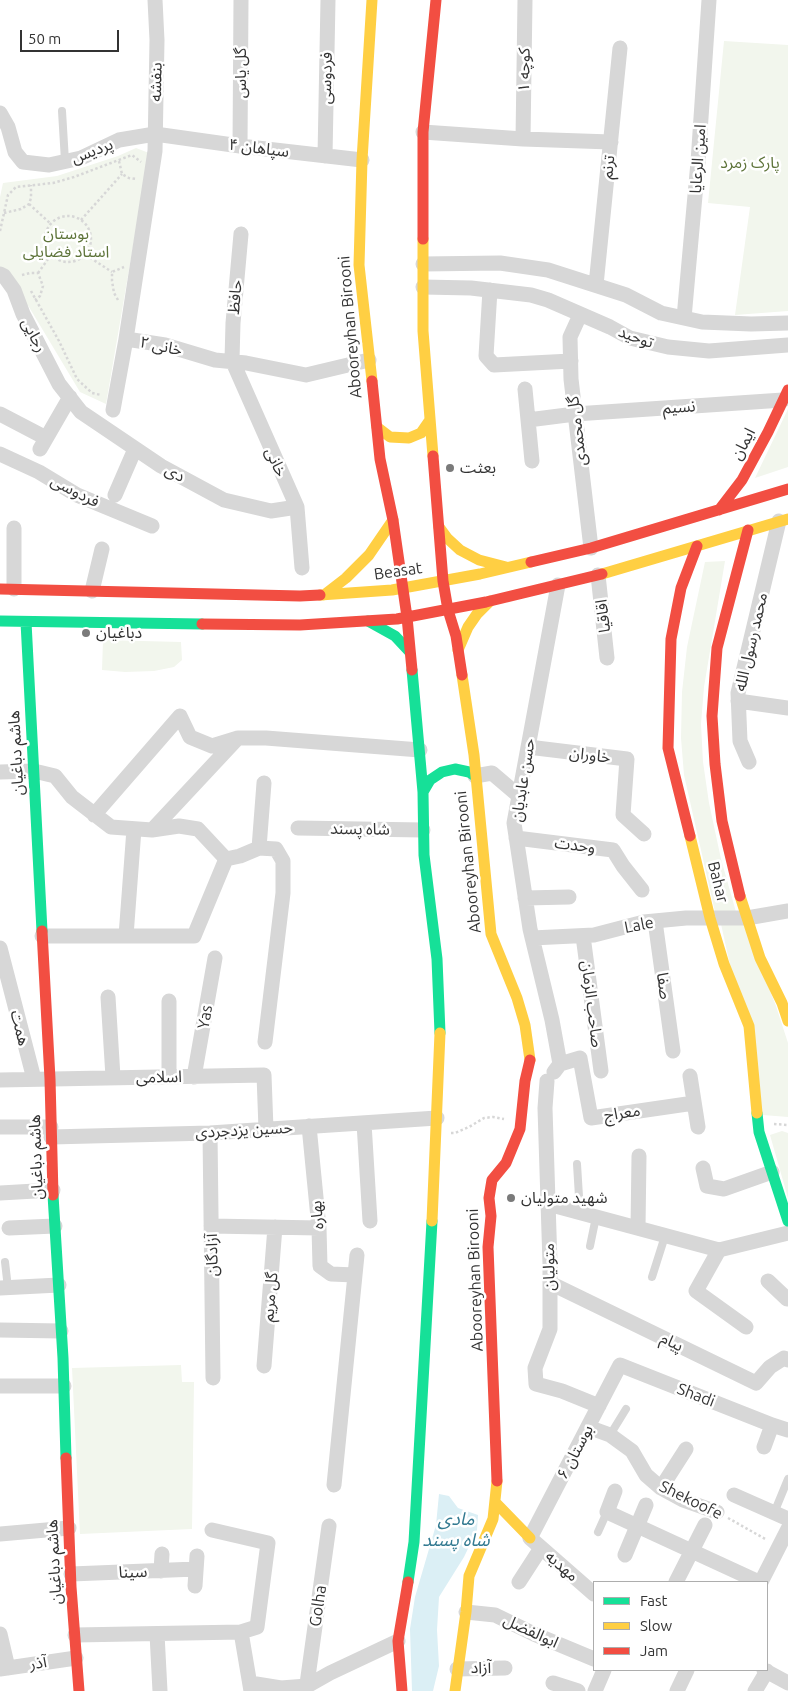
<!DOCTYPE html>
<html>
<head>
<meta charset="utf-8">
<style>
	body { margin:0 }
	#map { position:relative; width:788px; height:1691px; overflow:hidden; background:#fff; font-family:Ubuntu,sans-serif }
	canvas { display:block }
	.legend { position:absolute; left:593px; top:1581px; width:175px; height:90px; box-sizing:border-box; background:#fff; border:1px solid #adadad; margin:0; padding:6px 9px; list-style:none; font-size:15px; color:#333 }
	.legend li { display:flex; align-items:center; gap:10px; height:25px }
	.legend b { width:25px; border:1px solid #adadad }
	.scale { position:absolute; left:20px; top:30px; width:99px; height:22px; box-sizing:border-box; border:2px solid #333; border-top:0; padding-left:6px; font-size:15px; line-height:18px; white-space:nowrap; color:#333; -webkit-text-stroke:4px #fff; paint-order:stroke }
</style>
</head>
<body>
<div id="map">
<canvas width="788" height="1691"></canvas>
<ul class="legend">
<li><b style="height:6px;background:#16e098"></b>Fast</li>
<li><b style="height:6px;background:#ffcf43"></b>Slow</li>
<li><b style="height:6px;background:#f24e42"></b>Jam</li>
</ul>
<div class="scale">50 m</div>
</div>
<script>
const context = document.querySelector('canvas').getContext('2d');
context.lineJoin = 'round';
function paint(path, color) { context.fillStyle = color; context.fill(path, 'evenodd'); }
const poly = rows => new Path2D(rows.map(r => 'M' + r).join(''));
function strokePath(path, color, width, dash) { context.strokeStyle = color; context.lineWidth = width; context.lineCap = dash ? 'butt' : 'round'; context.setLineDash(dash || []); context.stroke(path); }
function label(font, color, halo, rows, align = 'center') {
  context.font = font + ' Ubuntu,"Noto Sans Arabic",sans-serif'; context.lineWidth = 5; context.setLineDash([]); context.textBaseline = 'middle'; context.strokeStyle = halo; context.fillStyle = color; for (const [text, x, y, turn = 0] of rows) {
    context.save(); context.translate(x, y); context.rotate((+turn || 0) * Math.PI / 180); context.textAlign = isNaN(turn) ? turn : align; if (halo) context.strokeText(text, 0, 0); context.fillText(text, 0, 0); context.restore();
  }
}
const green = poly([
	[724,41,788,45,788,311,735,315,750,207,708,203],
	[136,148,149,153,106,404,80,392,29,307,0,267,0,197,3,183,57,176,118,156],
	[788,409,788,467,755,478],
	[725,561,704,687,701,724,703,762,709,803,721,859,736,912,715,912,684,775,681,738,682,692,687,647,705,562],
	[103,640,181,642,182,660,174,667,154,671,125,672,102,670],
	[743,923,776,1006,788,1043,788,1117,763,1115,721,924],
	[782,1131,788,1133,788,1198,770,1135],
	[181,1365,182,1382,194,1382,192,1529,80,1534,72,1368]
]);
const water = poly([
	[439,1494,449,1496,458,1508,478,1515,477,1530,464,1557,439,1597,437,1630,439,1666,433,1691,412,1691,410,1629,415,1597,436,1525]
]);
const path = poly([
	[119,161,122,174,129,178,136,179],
	[29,204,51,224],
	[4,213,21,209,29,204,31,198,31,185],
	'45 239a23 23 0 1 1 46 0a23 23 0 1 1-46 0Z',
	[81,220,122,174],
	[0,231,8,195,16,187,53,183,74,177,132,155,141,162],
	[86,255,112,272],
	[38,273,51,255],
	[22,275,30,273,38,273,43,286,40,296,35,300],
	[31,291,59,341,77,379,92,393,101,395],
	[118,300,114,293,112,281,112,272,124,267],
	[774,1124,788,1125],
	[451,1133,455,1133,469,1127,484,1118,493,1117,504,1119],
	[728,1518,767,1540]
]);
const lane = poly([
	[62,111,65,161],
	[577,1164,580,1213],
	[590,1246,596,1217],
	[5,1262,8,1288],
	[652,1277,665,1236],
	[610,1435,626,1409],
	[774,1513,788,1479],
	[598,1532,607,1512]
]);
const street = poly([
	[155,0,157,40,155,151,126,339,165,345,215,360,246,363,306,375,369,360],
	[0,113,8,127,15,152,23,162,49,165,81,158,119,140,155,134,240,146,362,160],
	[423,132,523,139,611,142],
	[523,139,525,0],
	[240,146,241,0],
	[325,156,328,0],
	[241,234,233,323,232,360,297,507,302,568],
	[423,264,500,263,548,270,626,295,661,313,702,322,751,324,788,323],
	[0,274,4,276,14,290,23,314,59,384,81,412,161,466,224,500,271,511,297,507],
	[596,285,620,48],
	[423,287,471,288,531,295,548,300,610,327,630,338,668,347,709,351,788,345],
	[490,290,486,356,494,365,571,361],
	[580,315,570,337,571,379,591,548],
	[684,318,698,162,709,0],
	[525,389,532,461],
	[113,410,126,339],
	[0,414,46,438],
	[528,420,575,414,783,400],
	[40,449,70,397],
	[0,454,39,472,77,495,152,526],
	[115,495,135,449],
	[598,575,607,658],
	[558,585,514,823,530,929,552,1020,560,1064],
	[14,589,14,528],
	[92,591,102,549],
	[738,701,788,708],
	[528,747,627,759,623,815,644,834],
	[749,762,740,741,738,693,779,521],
	[0,772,34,771,55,776,72,797,111,827,152,830,179,826,198,829,226,859,240,856,259,848,276,849,283,861,283,893,265,1042],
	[475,776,492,773,519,796],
	[94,815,180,716,190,737,212,746,238,738,266,738,420,750],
	[298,828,423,830],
	[152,830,237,739],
	[516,838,613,850,623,866,642,890],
	[259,848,264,783],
	[525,898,569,897],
	[655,921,673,1051],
	[42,936,194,936,226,859],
	[126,936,134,829],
	[583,936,601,1071],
	[532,938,594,935,644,922,686,918,747,918,788,911],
	[0,948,34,1079],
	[108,997,113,1077],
	[554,1072,560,1064,580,1058,591,1118,694,1103],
	[690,1076,698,1127],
	[169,1077,169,1001],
	[194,1077,215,958],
	[0,1080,264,1075,266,1129],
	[547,1081,545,1108,550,1264,550,1329,535,1368,536,1384,562,1391,599,1406],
	[364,1123,370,1221],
	[309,1126,319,1228,320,1266,331,1274,355,1275],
	[0,1127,51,1127],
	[210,1133,213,1378],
	[51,1137,210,1133,437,1118],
	[703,1168,707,1186,724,1189,772,1172],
	[0,1193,53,1190],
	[548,1204,719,1250],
	[211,1226,319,1228],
	[9,1228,55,1226],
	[638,1228,639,1156],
	[768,1281,787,1299,788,1298],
	[550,1283,756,1383,770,1367,784,1358,788,1360],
	[0,1288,59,1285],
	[746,1327,696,1291,719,1250,788,1233],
	[0,1330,61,1331],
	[264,1366,275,1227],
	[0,1386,64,1386],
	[588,1427,610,1435,632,1451,646,1475,661,1488,683,1500,717,1512],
	[764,1447,772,1425,788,1430],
	[334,1485,357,1255],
	[661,1488,686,1449],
	[615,1491,607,1512,759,1582],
	[734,1495,788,1519],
	[0,1534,69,1528],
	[625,1555,646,1505],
	[161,1571,162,1554],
	[71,1574,196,1569],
	[519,1582,541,1548],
	[676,1582,705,1525],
	[761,1582,788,1529],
	[195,1586,197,1556],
	[594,1594,530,1538,620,1365,772,1425],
	[466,1612,495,1615,534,1634,594,1659],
	[241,1632,251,1691],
	[0,1634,8,1668],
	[157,1634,160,1691],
	[75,1635,241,1632,257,1627,268,1543,212,1530],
	[0,1669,76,1658],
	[457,1669,505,1668],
	[764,1670,788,1683],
	[250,1683,281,1688,307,1686,330,1673,398,1641],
	[553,1683,578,1691],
	[306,1691,329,1526],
	[595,1691,604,1670],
	[677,1691,687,1670],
	[755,1691,767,1671]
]);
const fast = poly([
	[0,621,202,624],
	[368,621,395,636,409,651],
	[26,622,42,931],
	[412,670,423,792,424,855,437,959,440,1033],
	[423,792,430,780,442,772,455,769,469,772,475,776],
	[757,1113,759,1132,788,1221],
	[53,1195,63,1358,66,1458],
	[408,1582,414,1542,432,1221]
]);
const slow = poly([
	[423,239,423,331,433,456],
	[372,381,359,265,362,160,372,0],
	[377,427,390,437,409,438,421,433,430,420],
	[439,527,447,538,460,550,479,560,506,567],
	[602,574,788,519],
	[320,595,392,590,480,574,531,562],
	[324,595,346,578,369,555,393,520],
	[458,650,468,627,477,614,490,601],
	[462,675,474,755,491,934,517,998,525,1025,530,1060],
	[690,836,710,918,724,964,749,1026,757,1113],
	[740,896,760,958,782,1003,788,1021],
	[432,1221,440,1033],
	[495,1502,530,1538],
	[455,1691,466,1612,469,1576,493,1519,497,1481]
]);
const jam = poly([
	[423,239,423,132,436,0],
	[372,381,380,459,393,520,407,617,412,670],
	[433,456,443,581,448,610,456,636,462,675],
	[719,510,742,480,768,432,788,390],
	[531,562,591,548,788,489],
	[0,589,300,596,320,595],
	[202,624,300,625,397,619,486,602,602,574],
	[690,836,668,748,671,639,681,588,697,546],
	[740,896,722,821,715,764,712,716,717,648,748,530],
	[42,931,50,1079,53,1195],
	[66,1458,71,1587,79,1691],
	[497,1481,488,1247,491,1216,489,1198,492,1180,506,1163,520,1129,525,1081,530,1060],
	[402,1691,398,1641,408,1582]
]);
const markers = [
	[450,468,5,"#7a7a7a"],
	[86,633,5,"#7a7a7a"],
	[511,1198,5,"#7a7a7a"]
];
const streetNames = [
	["کوچه ۱",524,70,-89],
	["گل یاس",241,73,-90],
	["فردوسی",326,78,-89],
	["بنفشه",156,82,-89],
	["سپاهان ۴",259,148,7],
	["پردیس",92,151,-21],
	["امین الرعایا",698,159,-86],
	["ترنم",608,167,-84],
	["حافظ",235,297,-85],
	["Abooreyhan Birooni",350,327,-95],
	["رجایی",34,335,63],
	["توحید",636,337,20],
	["خانی ۲",161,346,12],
	["نسیم",679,407,-4],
	["گل محمدی",577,431,-97],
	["ایمان",743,444,-62],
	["خانی",276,462,66],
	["دی",175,473,28],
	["فردوسی",75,491,27],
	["Beasat",398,571,-8],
	["اقاقیا",603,616,-97],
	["محمد رسول الله",751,642,-77],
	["هاشم دباغیان",16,753,-93],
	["خاوران",590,755,7],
	["حسن عابدیان",523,780,-81],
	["شاه پسند",360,829,1],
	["وحدت",575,845,7],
	["Abooreyhan Birooni",468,862,-96],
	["Bahar",718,882,76],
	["Lale",639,925,-11],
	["صفا",664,986,82],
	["صاحب الزمان",592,1004,83],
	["Yas",205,1017,-80],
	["همت",20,1028,76],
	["اسلامی",159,1077,-1],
	["معراج",622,1113,-9],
	["حسین یزدجردی",244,1130,-3],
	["هاشم دباغیان",36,1157,-92],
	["بهاره",317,1215,-95],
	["آزادگان",212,1255,-91],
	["متولیان",549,1267,-91],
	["Abooreyhan Birooni",475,1280,-92],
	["گل مریم",270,1297,-85],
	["پیام",672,1342,26],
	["Shadi",696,1395,21],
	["بوستان ۶",575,1452,-62],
	["Shekoofe",691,1500,26],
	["هاشم دباغیان",54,1562,-93],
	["مهدیه",562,1566,41],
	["سینا",133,1572,-2],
	["Golha",318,1606,-82],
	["ابوالفضل",531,1631,25],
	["آذر",38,1663,-9],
	["آزاد",481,1668]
];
const parkNames = [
	["پارک زمرد",750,163],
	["بوستان",66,234],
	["استاد فضایلی",66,252]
];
const poiNames = [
	["بعثت",460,468],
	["دباغیان",96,633],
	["شهید متولیان",521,1198]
];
const waterNames = [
	["مادی",456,1519],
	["شاه پسند",456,1540]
];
paint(green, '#f2f6ed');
paint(water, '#dbeff5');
strokePath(path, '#d7d7d7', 2.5, [2.5, 2.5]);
strokePath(lane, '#d7d7d7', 8);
strokePath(street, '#d7d7d7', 15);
strokePath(fast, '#16e098', 11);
strokePath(slow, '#ffcf43', 11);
strokePath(jam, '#f24e42', 11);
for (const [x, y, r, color] of markers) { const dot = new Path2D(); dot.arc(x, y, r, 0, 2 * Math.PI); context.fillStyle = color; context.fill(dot); strokePath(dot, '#fff', 2); }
label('16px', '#333', '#fff', streetNames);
label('16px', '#5e743a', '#fff', parkNames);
label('16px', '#333', '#fff', poiNames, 'left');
label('italic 18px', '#337a91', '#fff', waterNames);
</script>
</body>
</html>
